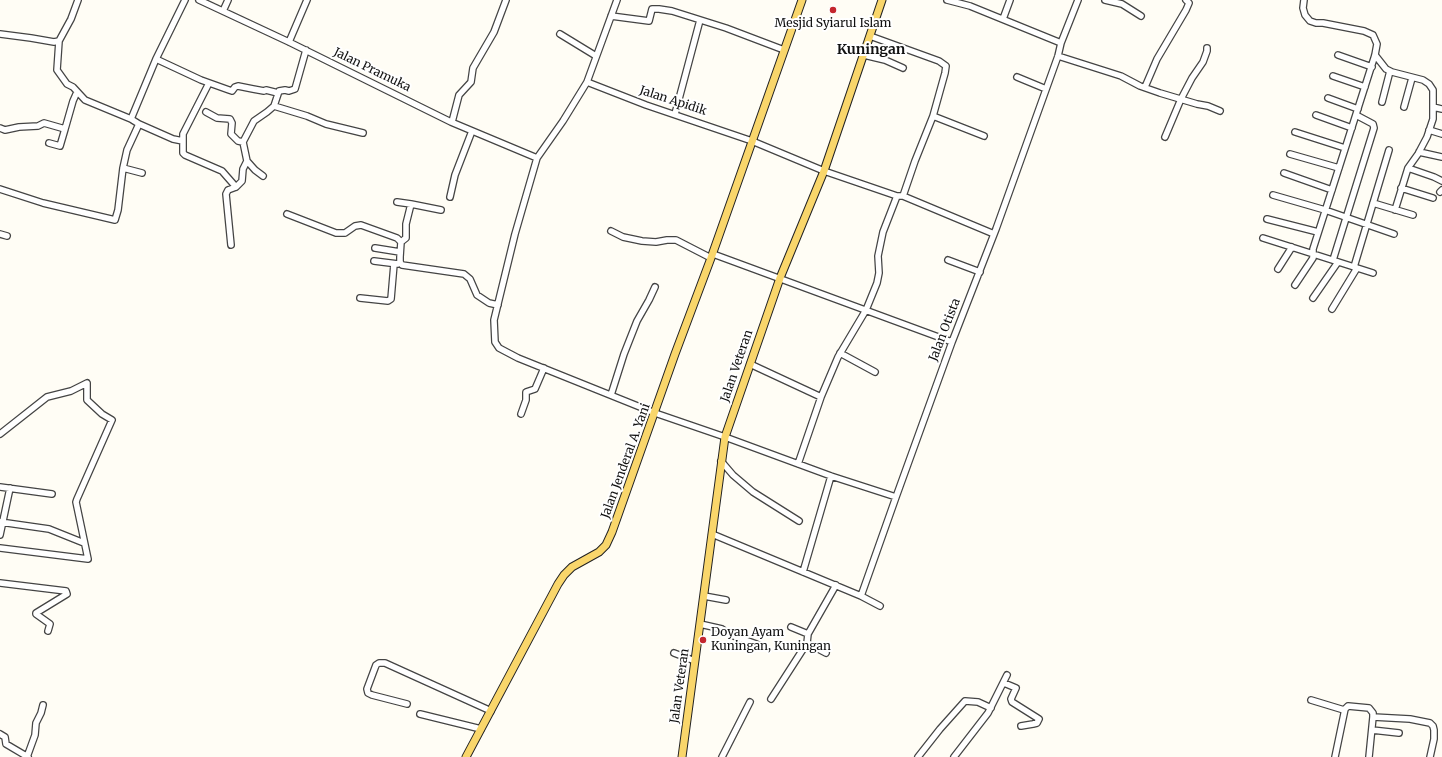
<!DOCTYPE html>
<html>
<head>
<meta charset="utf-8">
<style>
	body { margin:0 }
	canvas { display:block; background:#fffdf5 }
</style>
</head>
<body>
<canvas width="1442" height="757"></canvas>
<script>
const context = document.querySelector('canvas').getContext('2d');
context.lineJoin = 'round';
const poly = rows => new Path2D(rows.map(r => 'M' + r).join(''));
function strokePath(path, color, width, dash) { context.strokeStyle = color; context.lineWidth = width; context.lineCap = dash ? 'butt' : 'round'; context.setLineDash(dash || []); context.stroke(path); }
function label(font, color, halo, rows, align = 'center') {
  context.font = font + ' Merriweather,serif'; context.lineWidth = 4; context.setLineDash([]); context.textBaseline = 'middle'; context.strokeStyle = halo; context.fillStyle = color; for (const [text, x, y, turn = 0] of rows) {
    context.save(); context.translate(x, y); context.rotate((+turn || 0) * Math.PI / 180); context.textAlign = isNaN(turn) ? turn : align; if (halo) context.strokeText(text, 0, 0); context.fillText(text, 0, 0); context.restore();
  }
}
const minor = poly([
	[185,0,156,59,131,119,139,124,173,139,183,141,183,134,209,83],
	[199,0,289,42,451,122,537,158],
	[617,0,587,82,563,121,537,158,515,234,494,320,495,342,499,348,518,358,655,413,725,437,831,476,896,497,952,342,996,229,1058,56,1061,43,1078,0],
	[947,0,970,6,1061,43],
	[1105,0,1122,4,1141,16],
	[223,11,228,0],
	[611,16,649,21,652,9,659,9,672,11,726,28,784,50],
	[1003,19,1010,0],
	[0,34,31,38,54,42,59,41,71,19,78,0],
	[560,34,596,56],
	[870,36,939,61,946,66,945,73,933,116,915,161,903,196],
	[59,41,57,70,67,84,73,87,85,100,131,119],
	[289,42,307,0],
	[864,55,885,60,903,68],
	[1338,55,1372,67],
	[1375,55,1386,69,1392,72,1423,80,1429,84,1433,90,1433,119,1427,137,1418,154,1408,168,1395,210],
	[1058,56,1121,76,1140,86,1160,93,1197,104,1208,106,1220,111],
	[156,59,201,80,229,90,232,91,235,87,238,86,253,89,264,91,266,90,278,93],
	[1333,76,1365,87],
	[1017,77,1046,89],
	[587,82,646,105,752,141,824,171,897,196,903,196,994,234],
	[1145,87,1157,59,1186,10,1189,3,1186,0],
	[1328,98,1358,109],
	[1382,102,1390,71],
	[274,106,279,91,285,90,289,91,295,89,306,50],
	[1404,107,1412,78],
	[1433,107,1442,109],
	[206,112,217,118,230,119,232,123,231,134,238,141,243,142],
	[675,114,700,20],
	[1316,115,1352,128],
	[933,116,984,136],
	[452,122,459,95,471,82,473,68,494,32,506,0],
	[0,128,5,130,19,127,38,126,44,123,65,129,60,146,49,143],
	[65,129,73,101,77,92],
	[1429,130,1442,134],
	[1295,132,1345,148],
	[1165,137,1181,99,1192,78,1203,62,1207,51,1207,48],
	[183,141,183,153,185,155,222,171,236,187],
	[1419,152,1442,157],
	[1290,154,1339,168],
	[247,161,255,170,263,176],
	[123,168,142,173],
	[1408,168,1434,177,1442,181],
	[1284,173,1332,190],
	[1401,188,1433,198],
	[0,189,43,203,115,220,118,210,123,168,127,150,139,124],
	[1440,192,1442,190],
	[1273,195,1325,210,1394,234],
	[450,197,455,175,472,131],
	[397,202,411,204,406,224,406,238,401,242],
	[1373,203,1413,215],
	[411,204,441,210],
	[287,214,336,233,345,233,355,226,361,225,397,238,401,242,400,257,400,262,402,265,464,274,470,279,477,295,489,303,498,305],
	[1267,219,1318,232],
	[611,231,623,237,642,241,656,242,667,240,676,240,711,258],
	[0,234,7,236],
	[1263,238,1373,273],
	[231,245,226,194,228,190,236,187,242,181,243,169,247,161,243,142,254,121,267,112,274,106,307,116,326,124,363,133],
	[375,248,400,252],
	[713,254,952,342],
	[948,260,980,272],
	[1333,260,1374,128,1373,124,1356,115],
	[374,261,398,264],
	[1354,267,1389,150],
	[1278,269,1292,247],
	[1295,285,1313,258,1313,249,1375,55,1377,44,1373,35,1364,31,1323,23,1316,23,1310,21,1305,15,1303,8,1304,0],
	[360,298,388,301,391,299,394,264],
	[1313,298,1338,262],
	[1332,309,1357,268],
	[840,353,875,372],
	[750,364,821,397],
	[611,395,624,354,637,321,649,300,655,287],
	[521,414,526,400,526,392,535,389,544,368],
	[0,434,47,397,71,391,87,383,87,400,102,414,112,420,77,499,76,502,88,559,0,548],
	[721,461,733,475,753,492,799,521],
	[798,464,821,397,838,357,866,310,877,283,879,273,878,256,883,232,897,196],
	[0,487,52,494],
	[0,522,49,529,84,543],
	[712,534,861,596,880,606],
	[0,535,10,488],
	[803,572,831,476],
	[0,583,66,591,67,594,36,613,36,614,50,624,48,631],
	[704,596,726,600],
	[861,596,896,497],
	[700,624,722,629,731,635,762,646],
	[791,627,808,634],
	[807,643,826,653],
	[674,653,695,661],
	[1004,683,1016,688,1011,699,1012,702,1039,719,1037,723,1033,724,1021,726],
	[771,699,807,643,808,634,836,585],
	[1311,700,1344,710],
	[407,704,372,695,368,693,367,689,376,665,379,663,385,663,491,711],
	[420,714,481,729],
	[1372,730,1399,733],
	[0,734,5,737,6,744,28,757],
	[27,757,35,735,36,723,41,713,43,705],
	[722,757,750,702],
	[918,757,940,729,965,701,978,702,991,708],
	[954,757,988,713,1007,675],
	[1335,757,1345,709,1348,706,1369,708,1373,713,1373,717],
	[1369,757,1373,717,1410,719,1430,723,1433,726,1434,730,1434,739,1430,757]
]);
const major = poly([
	[466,757,558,584,564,575,572,567,599,552,606,545,612,532,675,354,711,258,802,0],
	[682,757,725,437,780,278,824,171,882,0]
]);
const markers = [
	[833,10,4,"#c4262e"],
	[703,640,4,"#c4262e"]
];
const poiNames = [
	["Mesjid Syiarul Islam",833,24],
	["Doyan Ayam",711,633,"left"],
	["Kuningan, Kuningan",711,647,"left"]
];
const streetNames = [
	["Jalan Pramuka",372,70,26],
	["Jalan Apidik",673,101,18],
	["Jalan Otista",945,330,-69],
	["Jalan Veteran",737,366,-71],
	["Jalan Jenderal A. Yani",626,461,-70],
	["Jalan Veteran",680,686,-82]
];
const quarterNames = [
	["Kuningan",871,50]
];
strokePath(minor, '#444', 8);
strokePath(major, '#222', 9);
strokePath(minor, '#fff', 5.5);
strokePath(major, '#f9d66b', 7);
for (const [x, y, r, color] of markers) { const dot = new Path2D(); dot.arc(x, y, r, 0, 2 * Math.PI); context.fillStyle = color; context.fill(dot); strokePath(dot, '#fff', 1.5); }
label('12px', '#111', '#fff', poiNames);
label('12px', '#111', '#fff', streetNames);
label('bold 14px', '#111', '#fff', quarterNames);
</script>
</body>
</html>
